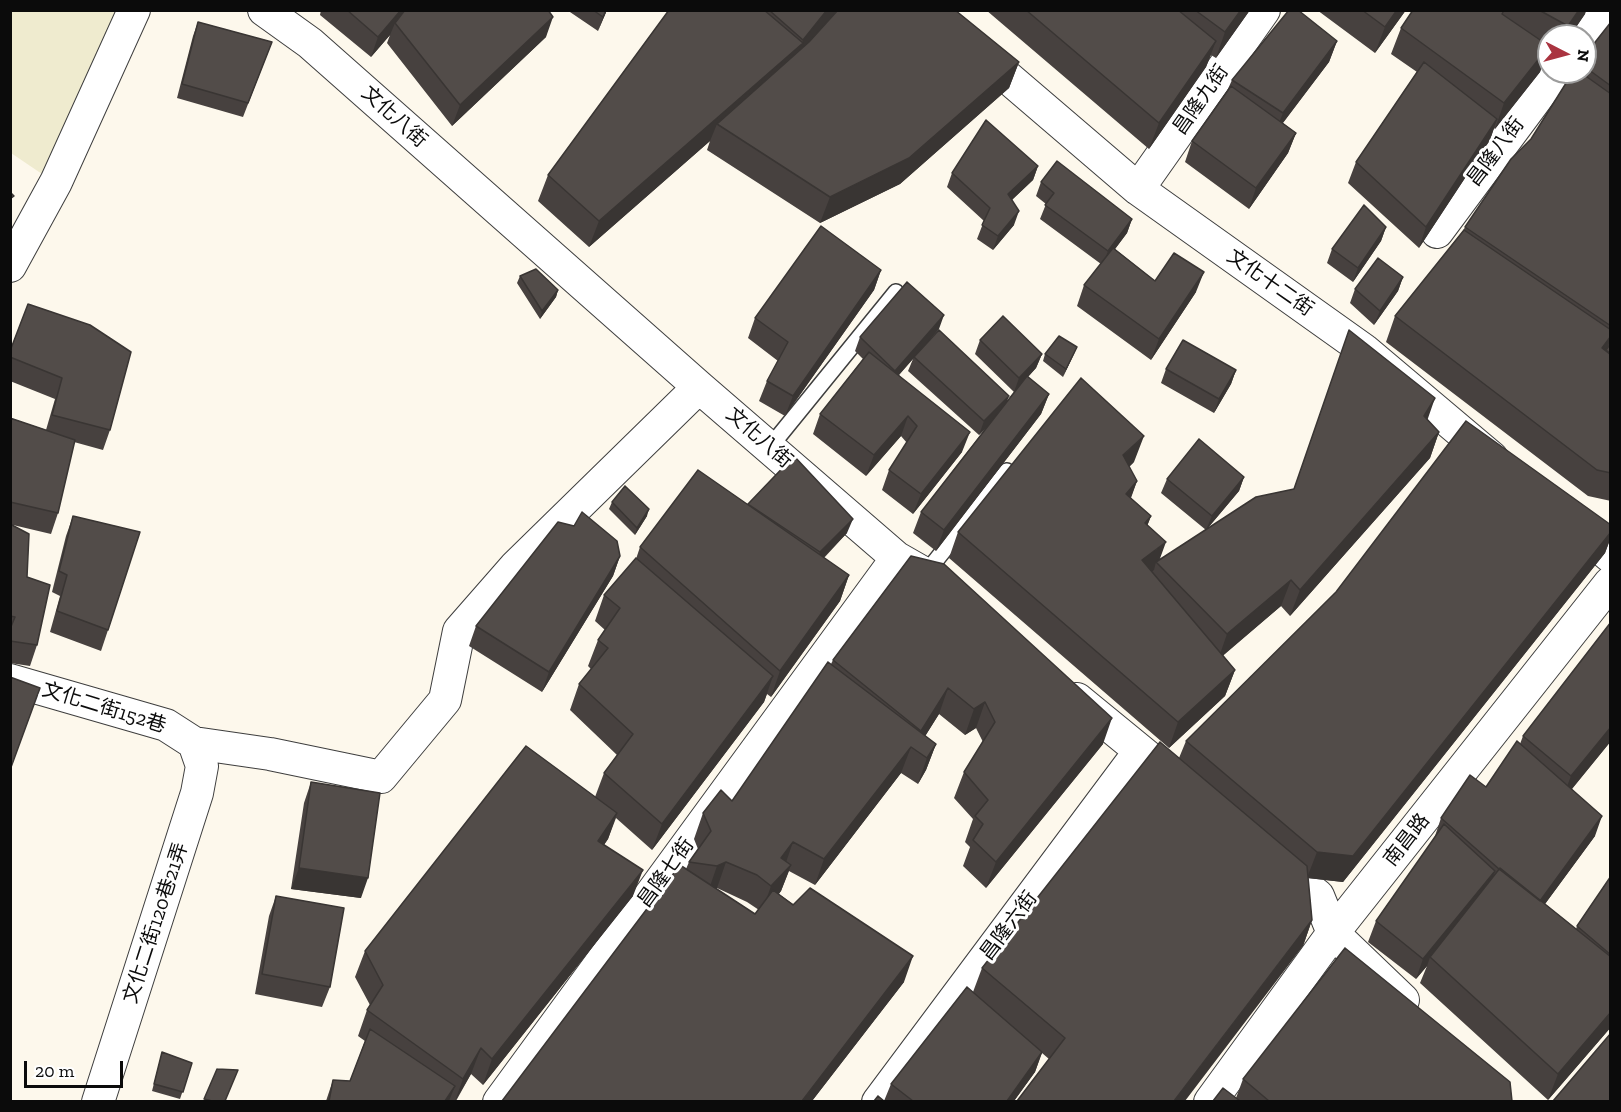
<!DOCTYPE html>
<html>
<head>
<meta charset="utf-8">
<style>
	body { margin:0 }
	#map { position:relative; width:1621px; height:1112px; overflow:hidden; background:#fdf8ec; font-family:"Zilla Slab",serif }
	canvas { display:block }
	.frame { position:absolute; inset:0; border:12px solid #0b0b0b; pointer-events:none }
	.north { position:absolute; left:1537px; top:24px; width:60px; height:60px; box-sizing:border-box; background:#fff; border:2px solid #9d9d9d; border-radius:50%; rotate:96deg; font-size:16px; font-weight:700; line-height:24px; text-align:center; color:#0b0b0b }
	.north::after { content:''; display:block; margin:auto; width:21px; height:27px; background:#aa3440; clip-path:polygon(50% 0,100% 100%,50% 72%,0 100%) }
	.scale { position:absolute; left:24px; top:1061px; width:99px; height:27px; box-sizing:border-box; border:3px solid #0b0b0b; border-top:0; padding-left:8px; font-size:18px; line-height:21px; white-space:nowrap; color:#0b0b0b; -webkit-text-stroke:4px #fff; paint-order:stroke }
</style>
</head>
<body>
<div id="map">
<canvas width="1621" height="1112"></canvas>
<div class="frame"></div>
<div class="north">N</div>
<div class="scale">20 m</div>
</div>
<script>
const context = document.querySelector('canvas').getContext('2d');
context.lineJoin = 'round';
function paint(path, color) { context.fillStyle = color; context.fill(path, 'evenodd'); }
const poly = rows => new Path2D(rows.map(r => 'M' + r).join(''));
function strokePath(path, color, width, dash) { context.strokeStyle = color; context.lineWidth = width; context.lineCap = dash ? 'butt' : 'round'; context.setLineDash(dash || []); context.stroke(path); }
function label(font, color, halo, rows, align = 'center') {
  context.font = font + ' "Zilla Slab","Noto Sans TC",serif'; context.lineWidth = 6; context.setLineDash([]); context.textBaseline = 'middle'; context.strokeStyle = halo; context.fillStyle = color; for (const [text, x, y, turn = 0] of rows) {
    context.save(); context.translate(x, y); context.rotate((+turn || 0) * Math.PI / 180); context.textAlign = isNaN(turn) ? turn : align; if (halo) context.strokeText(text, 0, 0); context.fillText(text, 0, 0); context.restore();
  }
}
const farmland = poly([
	[11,11,118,11,45,176,11,153]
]);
const lane = poly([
	[770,447,896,292],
	[925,574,1007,471]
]);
const street = poly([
	[264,10,310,43,699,387,897,558,925,574,941,587],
	[929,10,1138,189,1364,350,1492,458],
	[1583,36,1602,10],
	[1138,189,1264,10],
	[1437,232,1556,72],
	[10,266,56,182,134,10],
	[1572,524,1610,556],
	[10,680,166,725,194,743,270,754,381,777,445,700,459,631,515,567,699,387],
	[1077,699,1182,785],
	[1276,862,1318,896,1333,933,1403,1000],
	[98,1102,197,793,202,766,194,743],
	[499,1102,897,558],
	[878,1102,1140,751],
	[1210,1102,1333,933,1610,583]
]);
const wall = poly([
	[321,10,548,10,546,37,452,126,387,43,390,35,371,57,320,15],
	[567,10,607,10,598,31],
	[669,10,955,10,1019,62,1009,88,900,184,820,223,707,150,710,141,589,247,538,201,548,175],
	[986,10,1250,10,1216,58,1211,55,1206,67,1149,149],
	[1317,10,1406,10,1375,53],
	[1413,10,1586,10,1585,14,1570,36,1549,36,1549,47,1540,72,1495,129,1494,128,1490,140,1419,248,1348,183,1356,162,1417,72,1391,54,1401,28],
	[198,22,272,42,243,117,177,98,193,36],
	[1611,22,1611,501,1588,496,1386,342,1395,316,1463,231,1465,227,1531,139,1573,72,1585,72,1585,55],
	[1337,41,1329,62,1283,123,1296,133,1288,153,1249,209,1185,162,1192,141,1227,91,1232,80],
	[1038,166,1033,180,1012,200,1014,225,993,250,977,239,984,221,947,187,952,173],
	[1041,182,1132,219,1127,233,1115,249,1155,281,1196,292,1151,360,1077,306,1084,285,1101,264,1040,219,1046,204,1036,196],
	[1386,227,1381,241,1353,282,1327,263,1332,249],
	[881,270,874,290,785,416,759,401,767,381,778,361,748,338,755,318],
	[520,276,558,290,556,297,540,319,517,283],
	[1403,277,1398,291,1374,325,1350,303,1355,289],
	[28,304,110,430,103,450,74,442,58,513,51,534,13,525,27,577,37,645,30,666,10,663,10,418,46,430,55,399,10,381,10,351],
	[939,329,928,342,1007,401,1018,387,1014,392,975,354,980,340,1042,354,1036,368,1028,377,1049,394,1041,414,936,551,913,533,921,512,985,429,979,435,908,371,913,359,899,375,962,452,913,514,882,490,889,470,907,443,901,436,866,476,813,434,820,414,863,359,855,351,860,337],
	[1077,347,1063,377,1043,361,1045,354],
	[1166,369,1236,370,1231,384,1214,413,1161,383],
	[1427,419,1439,432,1430,458,1290,616,1281,606,1223,655,1235,670,1225,696,1169,748,949,558,958,532,1134,462,1129,467,1137,481,1131,498,1151,516,1147,526,1159,560,1206,530,1161,493,1167,479,1244,477,1239,491,1208,528,1293,489],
	[612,502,647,516,635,535,609,509],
	[748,505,847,533,824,558,849,575,840,601,771,697,767,694,764,702,652,850,616,818,608,839,604,845,633,896,483,1085,471,1074,456,1101,326,1101,333,1080,350,1081,365,1041,358,1036,367,1010,370,1005,355,977,365,951,595,797,604,773,617,755,570,710,579,684,591,669,588,666,598,640,605,630,595,621,604,595,636,559,640,547],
	[73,516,108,630,101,651,50,632,60,596,52,592,66,536],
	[1611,525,1611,537,1605,553,1343,882,1308,878,1312,920,1303,946,1049,1059,1042,1053,1035,1072,1014,1101,874,1101,884,1101,891,1084,973,992,982,968,1179,758,1186,741],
	[620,556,613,576,542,692,469,646,476,626],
	[911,556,1103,744,986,888,963,866,970,847,965,842,973,819,954,798,964,772,983,742,976,728,965,735,939,714,925,736,936,744,926,770,918,784,901,773,815,885,789,871,781,891,779,894,904,982,812,1101,686,869,689,862,698,849,694,839,703,813,732,801,831,664,833,660],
	[715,888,717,888,747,902,759,910,755,914],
	[1611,622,1611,741,1572,789,1595,836,1545,904,1576,929,1577,926,1611,876,1611,1027,1548,1100,1420,983,1427,966,1416,979,1368,942,1376,921,1434,839,1441,818,1486,787,1520,744,1523,736],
	[311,782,361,898,291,889,304,803],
	[276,896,330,987,322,1007,255,994,269,916],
	[162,1052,192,1063,180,1099,152,1091],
	[1243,1079,1512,1101,1213,1101,1236,1098]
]);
const shadedWall = poly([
	[401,10,412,10,395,23,390,35,371,57,378,37],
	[606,10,607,10,598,31,603,17],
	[827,10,840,10,724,129,717,124,710,141,589,247,599,221,802,44,803,40],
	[1241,10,1250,10,1216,58,1225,32],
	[1397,10,1406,10,1375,53,1385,27],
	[1579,10,1586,10,1585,14,1570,36,1565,36,1568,26],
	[553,17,546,37,452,126,460,105],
	[1216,41,1206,67,1149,149,1159,123],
	[1337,41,1329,62,1275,133,1283,113],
	[1549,46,1540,72,1495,129,1504,103],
	[1019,62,1009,88,900,184,820,223,830,197],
	[1497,119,1490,140,1419,248,1426,227],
	[1296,133,1288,153,1249,209,1256,188],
	[1038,166,1033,180,1003,208,1008,194],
	[1019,211,1014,225,993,250,998,236],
	[1132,219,1127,233,1103,265,1108,251],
	[1386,227,1381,241,1353,282,1358,268],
	[881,270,874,290,785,416,793,396],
	[1204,272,1196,292,1151,360,1159,339],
	[1403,277,1398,291,1374,325,1380,311],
	[558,290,556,297,540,319,542,311],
	[944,315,939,329,890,385,895,371],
	[1611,336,1611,339,1602,360,1602,348],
	[1077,347,1074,354,1063,377,1066,369],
	[1042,354,1036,368,1014,392,1019,378],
	[1236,370,1231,384,1214,413,1219,399],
	[1049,394,1041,414,936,551,944,530],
	[1009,396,1004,410,979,435,984,421],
	[1435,398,1426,424,1424,416],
	[908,416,901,436,866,476,874,455],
	[970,432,962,452,913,514,921,494],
	[1439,432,1430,458,1290,616,1300,590],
	[1144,436,1134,462,1114,481,1123,455],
	[1244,477,1239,491,1206,530,1212,516],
	[1137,481,1127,507,1126,494],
	[649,509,647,516,635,535,637,528],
	[1151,516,1141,542,1145,523],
	[853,519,847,533,815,566,820,552],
	[1611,532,1611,537,1605,553,1343,882,1307,878,1317,852],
	[1166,542,1158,564,1156,562,1154,570,1132,586,1142,560],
	[620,556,613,576,542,692,549,672],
	[849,575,840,601,771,697,780,671],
	[1291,580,1281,606,1218,660,1227,634],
	[1235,670,1225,696,1169,748,1178,722],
	[773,676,764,702,652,850,662,824],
	[948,688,939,714,916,751,915,750,921,731],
	[985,702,976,728,965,735,974,709],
	[1112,718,1103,744,986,888,996,862],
	[1611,727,1611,741,1561,802,1571,776],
	[936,744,926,770,918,784,927,758],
	[911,747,901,773,815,885,824,859],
	[617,813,608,839,588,867,598,841],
	[1602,816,1595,836,1531,923,1538,903],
	[793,842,784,868,781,858],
	[726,862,717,888,708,892,717,866],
	[791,865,781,891,762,912,771,886],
	[299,868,368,878,361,898,291,889],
	[643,870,633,896,483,1085,492,1059],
	[1495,871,1488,891,1430,957,1427,966,1416,979,1423,959],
	[1312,920,1303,946,1185,1101,1174,1101],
	[913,956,904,982,812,1101,802,1101],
	[1611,1012,1611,1027,1548,1100,1558,1074],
	[481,1048,471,1074,455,1101,463,1079],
	[1042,1052,1035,1072,1014,1101,1007,1101],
	[455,1086,449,1101,445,1101]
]);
const building = poly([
	[347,10,401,10,378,37,347,10],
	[405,10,548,10,553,17,460,105,395,23,405,10],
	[593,10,606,10,603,17,593,10],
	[669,10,764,10,803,43,599,221,548,175,669,10],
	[769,10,827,10,803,40,769,10],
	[838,10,955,10,1019,62,909,158,830,197,717,124,809,42,838,10],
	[1026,10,1178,10,1216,41,1159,123,1026,10],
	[1195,10,1241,10,1225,32,1195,10],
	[1289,10,1298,10,1337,41,1283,113,1232,80,1289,10],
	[1362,10,1397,10,1385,27,1362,10],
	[1413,10,1504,10,1502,14,1549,46,1504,103,1401,28,1413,10],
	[1539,10,1579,10,1568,26,1539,10],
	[198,22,272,42,248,103,182,84,198,22],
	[1611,22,1611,86,1585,67,1585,55,1611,22],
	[1424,62,1497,119,1426,227,1356,162,1424,62],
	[1573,72,1580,72,1611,94,1611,326,1465,227,1511,159,1531,139,1573,72],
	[1231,86,1296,133,1256,188,1192,141,1231,86],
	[986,120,1038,166,1008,194,1019,211,998,236,982,225,990,208,952,173,986,120],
	[1057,161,1132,219,1108,251,1045,205,1054,193,1041,182,1057,161],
	[10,192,14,196,10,199,10,192],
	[1364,205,1386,227,1358,268,1332,249,1364,205],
	[821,226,881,270,793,396,767,381,788,342,755,318,821,226],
	[1464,230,1611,330,1611,336,1602,348,1611,355,1611,473,1597,470,1395,316,1464,230],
	[1113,248,1155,281,1174,253,1204,272,1159,339,1084,285,1113,248],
	[1378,258,1403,277,1380,311,1355,289,1378,258],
	[536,269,558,290,542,311,520,276,536,269],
	[907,282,944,315,895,371,860,337,907,282],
	[28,304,90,325,131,352,110,430,52,415,62,378,10,357,10,351,28,304],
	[1003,316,1042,354,1019,378,980,340,1003,316],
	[939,330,1009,396,984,421,914,357,939,330],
	[1349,330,1435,398,1424,416,1439,432,1300,590,1291,580,1227,634,1156,562,1256,497,1294,489,1349,330],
	[1059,336,1077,347,1066,369,1045,354,1059,336],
	[1183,340,1236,370,1219,399,1166,369,1183,340],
	[1611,343,1611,354,1606,350,1611,343],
	[869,352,970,432,921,494,889,470,917,426,908,416,874,455,820,414,869,352],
	[1027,376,1049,394,944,530,921,512,1027,376],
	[1081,378,1144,436,1123,455,1137,481,1126,494,1151,516,1145,523,1166,542,1142,560,1235,670,1178,722,958,532,1081,378],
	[10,418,75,440,58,513,10,502,10,418],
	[1466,421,1611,525,1611,532,1353,856,1317,852,1186,741,1336,592,1466,421],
	[1199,439,1244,477,1212,516,1167,479,1199,439],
	[794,456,853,519,820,552,748,504,794,456],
	[698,470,849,575,780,671,640,547,698,470],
	[625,486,649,509,637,528,612,502,625,486],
	[582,512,617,541,620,556,549,672,476,626,558,522,574,526,582,512],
	[73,516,140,532,108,630,57,611,67,575,59,571,73,516],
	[10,524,29,534,27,577,50,585,37,645,10,641,10,629,15,617,10,616,10,524],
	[911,556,944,564,1112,718,996,862,973,840,983,824,975,816,988,800,964,772,995,722,985,702,974,709,948,688,921,731,833,660,911,556],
	[636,558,773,676,662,824,604,773,633,734,579,684,608,648,598,640,620,608,604,595,636,558],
	[1611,622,1611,727,1571,776,1523,736,1611,622],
	[828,662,936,744,927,758,911,747,824,859,793,842,781,858,791,865,771,886,757,875,726,862,717,866,689,862,711,831,703,813,721,790,732,801,828,662],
	[10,677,40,688,10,770,10,677],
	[1517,741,1602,816,1540,901,1499,869,1441,818,1470,775,1486,787,1517,741],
	[1160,742,1307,866,1312,920,1174,1101,1017,1101,1065,1038,982,968,1160,742],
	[526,746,617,813,598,841,643,870,492,1059,481,1048,463,1079,367,1010,383,985,365,951,526,746],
	[311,782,380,793,368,878,299,868,311,782],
	[1444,824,1495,871,1423,959,1376,921,1444,824],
	[680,865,755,914,773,890,793,905,810,888,913,956,802,1101,502,1101,680,865],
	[1500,868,1611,957,1611,1012,1558,1074,1430,957,1500,868],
	[1611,876,1611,955,1577,926,1611,876],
	[276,896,344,908,330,987,262,974,276,896],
	[1345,948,1510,1082,1512,1101,1269,1101,1243,1079,1345,948],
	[967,987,1042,1052,1007,1101,913,1101,891,1084,967,987],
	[370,1029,455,1086,445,1101,329,1101,333,1080,350,1081,370,1029],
	[1611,1033,1611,1101,1553,1101,1611,1033],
	[162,1052,192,1063,183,1092,154,1084,162,1052],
	[217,1069,238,1070,225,1101,212,1101,204,1099,217,1069],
	[1223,1088,1240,1101,1213,1101,1223,1088],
	[878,1096,884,1101,874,1101,878,1096]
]);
const streetNames = [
	["昌隆九街",1201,100,-55],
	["文化八街",394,117,42],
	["昌隆八街",1496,152,-53],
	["文化十二街",1270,283,35],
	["文化八街",759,438,41],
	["文化二街152巷",104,708,17],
	["南昌路",1407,840,-52],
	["昌隆七街",666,873,-54],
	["文化二街120巷21弄",156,923,-72],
	["昌隆六街",1009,926,-53]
];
paint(farmland, '#efebcf');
strokePath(lane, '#3e3e3e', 18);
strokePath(street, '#3e3e3e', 34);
strokePath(lane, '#fff', 15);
strokePath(street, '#fff', 32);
paint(wall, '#47413f');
paint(shadedWall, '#393533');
paint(building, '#524c49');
strokePath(building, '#393533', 1.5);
label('20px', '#0b0b0b', '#fff', streetNames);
</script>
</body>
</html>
